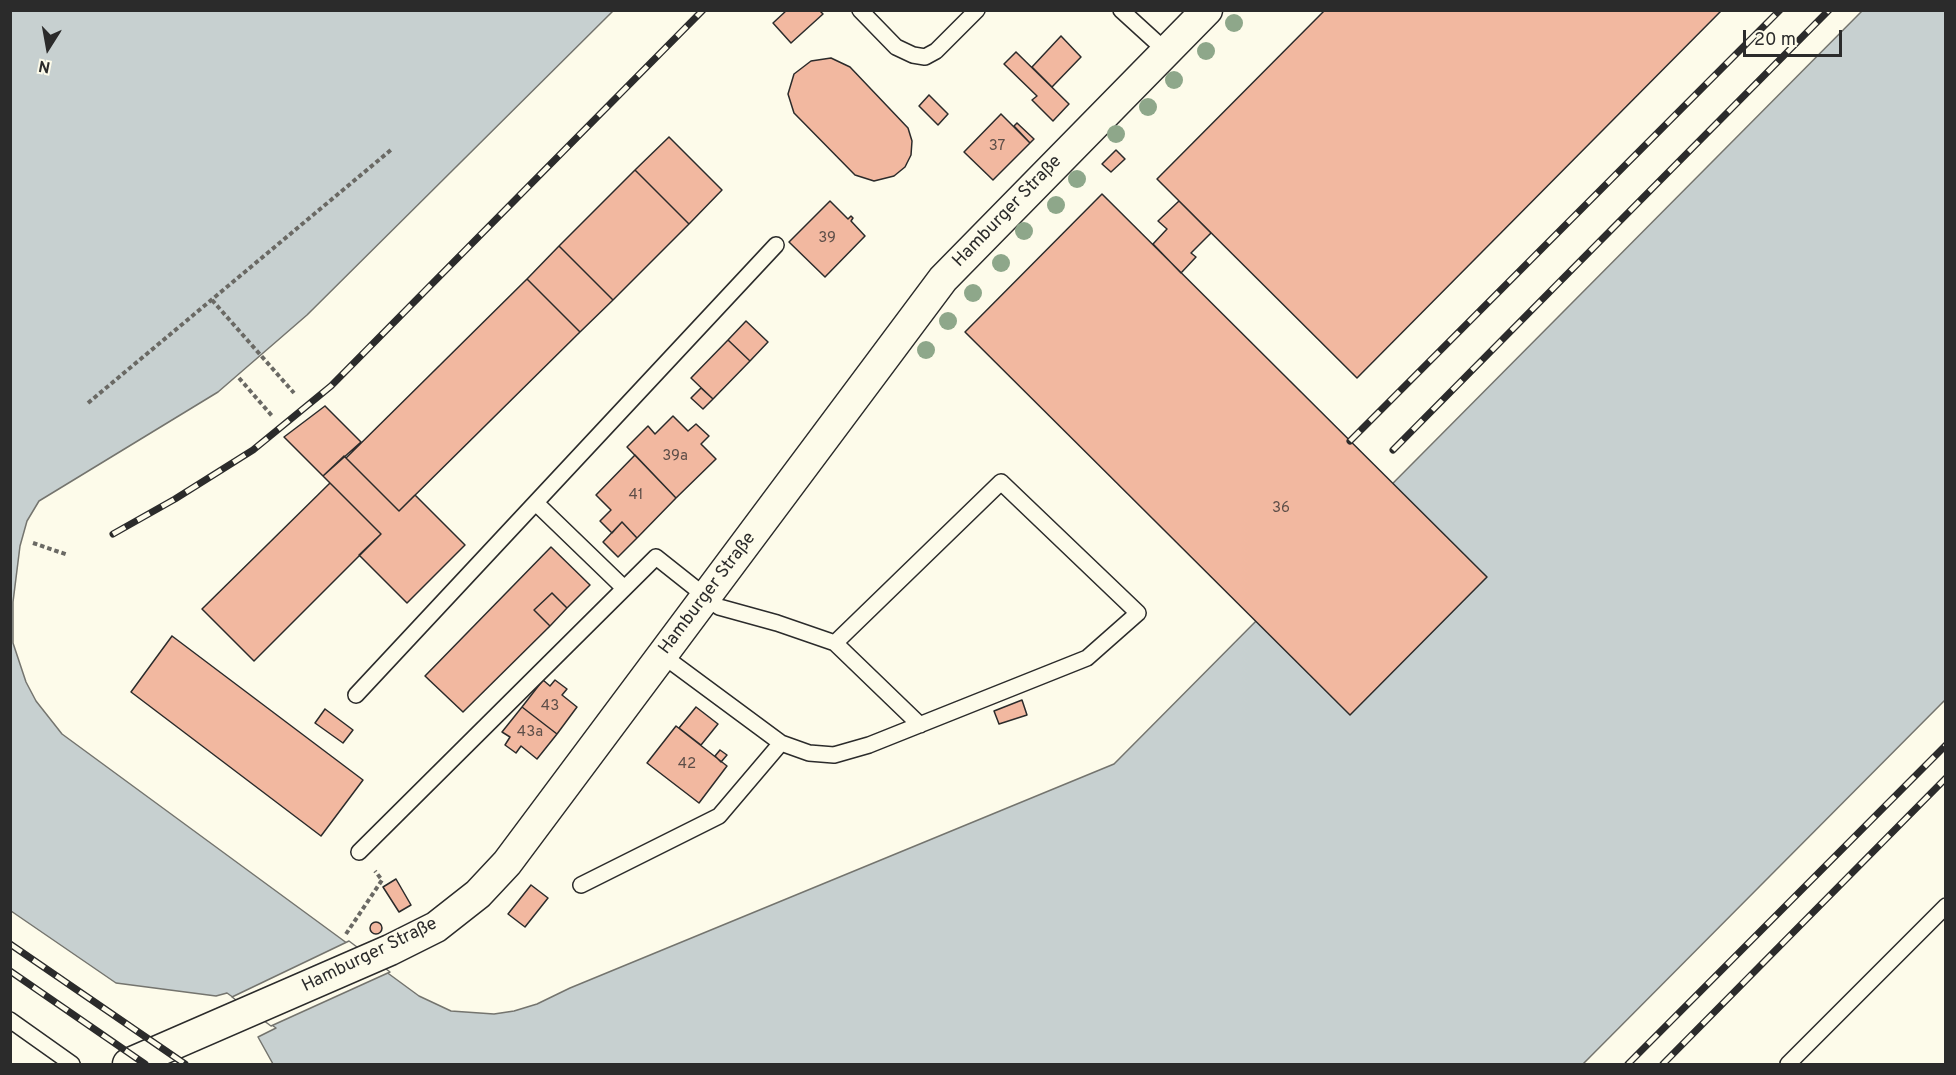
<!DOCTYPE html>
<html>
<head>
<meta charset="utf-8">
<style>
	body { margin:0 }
	#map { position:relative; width:1956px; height:1075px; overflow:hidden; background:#fdfbea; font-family:Overpass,sans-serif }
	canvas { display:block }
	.frame { position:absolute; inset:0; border:12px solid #2b2b2b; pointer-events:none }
	.north { position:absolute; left:18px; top:18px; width:60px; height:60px; -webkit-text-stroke:4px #fdfbea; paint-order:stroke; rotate:191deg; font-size:16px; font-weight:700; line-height:24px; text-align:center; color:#2b2b2b }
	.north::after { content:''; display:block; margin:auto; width:21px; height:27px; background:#2b2b2b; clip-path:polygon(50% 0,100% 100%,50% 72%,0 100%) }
	.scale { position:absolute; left:1743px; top:30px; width:99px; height:27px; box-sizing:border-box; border:3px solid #2b2b2b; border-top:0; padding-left:8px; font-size:18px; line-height:21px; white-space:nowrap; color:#2b2b2b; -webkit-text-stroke:4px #fdfbea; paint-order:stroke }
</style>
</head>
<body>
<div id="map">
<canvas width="1956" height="1075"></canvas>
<div class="frame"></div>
<div class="north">N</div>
<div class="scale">20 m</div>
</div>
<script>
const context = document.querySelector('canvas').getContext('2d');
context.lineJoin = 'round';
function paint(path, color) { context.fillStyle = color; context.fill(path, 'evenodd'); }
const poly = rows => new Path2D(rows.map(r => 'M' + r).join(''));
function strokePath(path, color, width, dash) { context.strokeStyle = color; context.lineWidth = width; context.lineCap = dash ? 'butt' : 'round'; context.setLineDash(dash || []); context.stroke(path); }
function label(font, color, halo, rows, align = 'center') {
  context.font = font + ' Overpass,sans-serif'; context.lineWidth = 4.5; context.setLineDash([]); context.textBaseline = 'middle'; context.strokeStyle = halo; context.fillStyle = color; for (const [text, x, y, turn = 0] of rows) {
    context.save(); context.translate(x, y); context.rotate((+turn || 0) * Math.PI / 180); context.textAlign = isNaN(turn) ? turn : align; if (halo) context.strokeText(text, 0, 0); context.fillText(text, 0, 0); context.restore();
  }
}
const water = poly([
	[11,11,613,11,307,315,218,392,39,501,27,521,20,546,13,602,13,643,26,682,36,701,62,734,419,996,451,1011,494,1014,514,1011,537,1004,570,988,1114,764,1862,11,1945,11,1945,700,1583,1064,273,1064,258,1037,276,1028,227,993,216,996,116,983,11,911,11,11]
]);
const pier = poly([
	[349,941,390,972,271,1026,232,997,349,941]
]);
const building = poly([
	[787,10,819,10,823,14,791,43,773,23,787,10],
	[1325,10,1722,10,1357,378,1157,179,1325,10],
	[1061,36,1081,57,1052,87,1032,67,1061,36],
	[1016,52,1069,104,1053,121,1032,100,1037,96,1004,64,1016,52],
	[831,58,850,67,908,128,912,141,911,155,905,167,894,176,874,181,855,175,794,113,788,94,794,74,811,61,831,58],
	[929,95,948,114,938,125,919,106,929,95],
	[1001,114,1030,143,993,180,964,152,1001,114],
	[1017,123,1034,139,1030,143,1014,126,1017,123],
	[669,137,722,190,689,224,635,170,669,137],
	[1116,150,1125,159,1111,172,1102,164,1116,150],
	[635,170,689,224,613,300,559,246,635,170],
	[1102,194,1487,577,1350,715,965,332,1102,194],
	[830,201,848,219,851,216,853,218,851,221,865,236,825,277,789,242,830,201],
	[1179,201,1211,233,1191,253,1196,257,1181,273,1153,244,1167,229,1158,221,1179,201],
	[559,246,613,300,580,332,527,279,559,246],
	[527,279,580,332,399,511,346,458,527,279],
	[746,321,768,342,750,361,728,340,746,321],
	[728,340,750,361,713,399,691,378,728,340],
	[701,388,713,399,703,409,691,398,701,388],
	[325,406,361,442,323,476,284,437,325,406],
	[673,416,688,431,696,424,709,436,701,444,716,459,676,498,627,447,648,426,655,434,673,416],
	[635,455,676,498,637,538,622,522,612,533,600,521,611,510,596,495,635,455],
	[344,456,399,511,415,495,465,545,407,603,359,555,381,534,323,476,344,456],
	[330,483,381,534,254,661,202,609,330,483],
	[622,522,637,538,618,557,603,542,622,522],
	[551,547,590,585,567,608,552,593,534,610,550,626,463,712,425,676,551,547],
	[552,593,567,608,550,626,534,610,552,593],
	[172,636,363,780,321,836,131,692,172,636],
	[543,680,550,686,555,680,567,689,562,695,577,707,557,734,522,707,543,680],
	[1022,700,1027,715,999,724,994,711,1022,700],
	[522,707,557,734,537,759,521,746,516,753,505,745,510,737,502,732,522,707],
	[696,707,718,724,701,745,679,728,696,707],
	[325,709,353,730,343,743,315,723,325,709],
	[676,726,727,766,699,803,647,763,676,726],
	[720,750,727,755,721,762,715,756,720,750],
	[396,879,411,905,399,912,383,887,396,879],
	[531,885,548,898,525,927,508,914,531,885],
	'370 928a6 6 0 1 1 12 0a6 6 0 1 1-12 0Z'
]);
const path = poly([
	[212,300,294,393],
	[239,378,273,417],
	[88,403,392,149],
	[33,543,68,555],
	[346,934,382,880,375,871]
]);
const lane = poly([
	[860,10,896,47,913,55,925,57,936,51,977,10],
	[1121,10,1166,51],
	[536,503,624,588],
	[835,643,920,725],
	[356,695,776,245],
	[359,852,656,557,719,607,777,623,835,643,1001,482,1138,613,1087,658,869,745,834,755,809,753,781,743],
	[581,885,719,816,781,743,662,655],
	[10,1020,72,1064],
	[1788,1064,1946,906]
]);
const street = poly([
	[128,1064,390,950,436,927,478,894,507,863,943,279,1207,10]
]);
const rail = poly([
	[1350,441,1780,10],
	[1393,450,1829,10],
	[113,534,175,499,253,450,331,386,703,10],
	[10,944,185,1064],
	[10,971,145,1064],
	[1628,1064,1946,745],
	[1663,1064,1946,778]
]);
const trees = [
	[1234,23],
	[1206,51],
	[1174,80],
	[1148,107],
	[1116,134],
	[1077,179],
	[1056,205],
	[1024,231],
	[1001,263],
	[973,293],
	[948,321],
	[926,350]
];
const numberNames = [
	["37",997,147],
	["39",827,239],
	["39a",675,457],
	["41",636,496],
	["36",1281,509],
	["43",550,707],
	["43a",530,733],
	["42",687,765]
];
const streetNames = [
	["Hamburger Straße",1008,212,-46],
	["Hamburger Straße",708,594,-53],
	["Hamburger Straße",370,956,-26]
];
paint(water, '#c7d0d0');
strokePath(water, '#74746e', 1.5);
paint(pier, '#fdfbea');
strokePath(pier, '#74746e', 1.5);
paint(building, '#f2b8a0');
strokePath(building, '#2b2b2b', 1.5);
strokePath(lane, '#2b2b2b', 18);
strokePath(street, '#2b2b2b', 33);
strokePath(path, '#6a6964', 4, [4.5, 3]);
strokePath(lane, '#fdfbea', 15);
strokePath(street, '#fdfbea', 30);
strokePath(rail, '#2b2b2b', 7);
strokePath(rail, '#fdfbea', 4.5, [14]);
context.fillStyle = '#8ea78a';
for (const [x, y] of trees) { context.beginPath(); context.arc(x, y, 9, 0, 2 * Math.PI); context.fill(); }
label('15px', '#5d4e48', null, numberNames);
label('18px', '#2b2b2b', '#fdfbea', streetNames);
</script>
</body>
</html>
